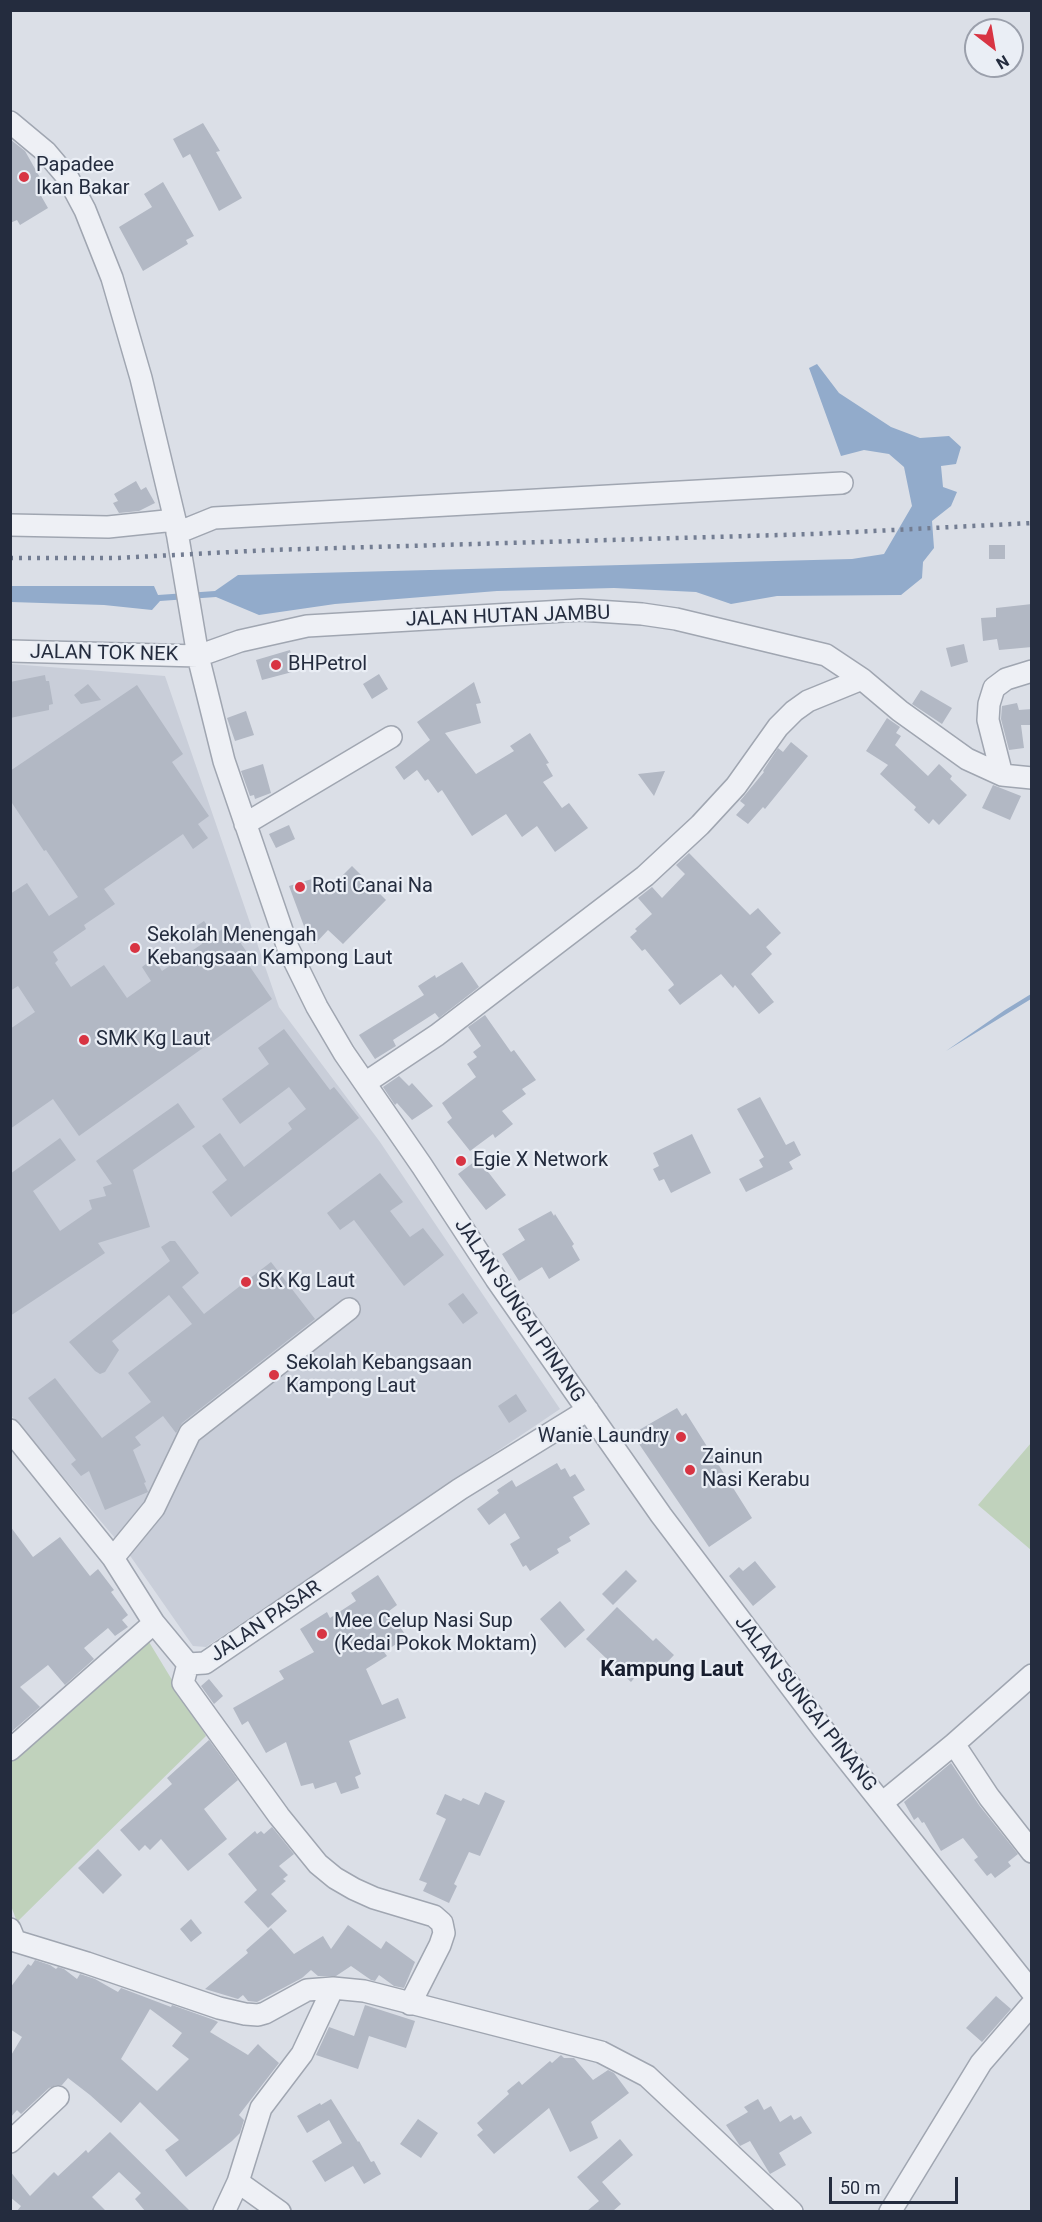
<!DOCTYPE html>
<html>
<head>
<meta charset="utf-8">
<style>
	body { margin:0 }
	#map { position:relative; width:1042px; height:2222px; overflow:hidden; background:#dbdfe7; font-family:Roboto,sans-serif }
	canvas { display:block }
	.frame { position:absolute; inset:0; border:12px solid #242c3e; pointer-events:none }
	.north { position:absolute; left:964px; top:18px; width:60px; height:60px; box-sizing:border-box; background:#eaeef5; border:2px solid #9ba0ac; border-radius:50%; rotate:149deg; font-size:16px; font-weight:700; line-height:24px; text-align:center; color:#242c3e }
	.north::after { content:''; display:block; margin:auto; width:21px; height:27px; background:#d83443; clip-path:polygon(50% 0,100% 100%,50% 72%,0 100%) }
	.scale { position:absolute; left:829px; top:2177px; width:129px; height:27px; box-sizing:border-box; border:3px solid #242c3e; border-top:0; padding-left:8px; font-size:18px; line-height:21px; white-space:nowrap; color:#242c3e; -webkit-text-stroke:4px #eaeef5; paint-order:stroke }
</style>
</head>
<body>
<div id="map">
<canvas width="1042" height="2222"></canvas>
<div class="frame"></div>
<div class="north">N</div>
<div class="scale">50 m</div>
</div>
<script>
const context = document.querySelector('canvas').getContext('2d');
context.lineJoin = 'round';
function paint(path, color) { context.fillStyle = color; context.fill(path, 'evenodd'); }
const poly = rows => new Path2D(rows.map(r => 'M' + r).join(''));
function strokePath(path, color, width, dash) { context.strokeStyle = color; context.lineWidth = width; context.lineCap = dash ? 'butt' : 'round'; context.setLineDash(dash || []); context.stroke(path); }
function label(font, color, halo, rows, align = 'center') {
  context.font = font + ' Roboto,sans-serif'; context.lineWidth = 4.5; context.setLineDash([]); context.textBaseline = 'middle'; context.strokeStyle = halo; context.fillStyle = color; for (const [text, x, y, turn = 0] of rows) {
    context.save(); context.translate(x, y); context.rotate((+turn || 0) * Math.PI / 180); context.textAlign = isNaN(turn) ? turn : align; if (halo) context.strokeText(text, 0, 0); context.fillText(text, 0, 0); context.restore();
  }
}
const built = poly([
	[11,664,165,676,279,1007,380,1142,560,1409,206,1647,193,1646,131,1557,11,1415]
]);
const green = poly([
	[1031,1443,1031,1550,978,1505],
	[146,1637,206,1736,17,1922,10,1903,10,1755]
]);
const water = poly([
	[817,364,839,393,891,427,920,438,949,436,961,447,956,464,941,466,943,487,957,492,951,506,932,521,934,548,923,562,922,578,901,595,777,596,731,604,696,592,614,588,497,591,335,604,259,615,216,597,160,601,152,610,104,605,11,602,11,586,154,586,158,595,215,591,238,575,852,559,884,554,912,506,904,467,889,454,864,450,841,456,809,368],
	[1031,994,1031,999,946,1051,1005,1010]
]);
const building = poly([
	[203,123,220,151,216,152,242,198,219,211,190,154,183,158,173,139],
	[10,139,25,151,47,190,40,194,48,208,20,225,17,220,10,223],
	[163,182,194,236,186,240,188,244,143,271,119,227,152,207,144,194],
	[136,481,141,490,146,487,155,503,139,511,119,513,113,503,118,501,114,494],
	[989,545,1005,545,1005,559,989,559],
	[1032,604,1032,647,999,650,997,639,983,641,981,618,996,617,996,608],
	[964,644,968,662,951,667,946,648],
	[290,650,296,671,262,680,256,660],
	[379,674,388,689,372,699,363,684],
	[45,675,46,681,49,681,53,704,49,705,49,710,10,718,10,682],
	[474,682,481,703,476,704,481,723,445,733,476,774,514,751,510,746,530,733,549,763,546,764,553,776,543,782,562,808,569,803,588,828,555,852,537,826,522,837,506,814,472,836,442,790,438,793,428,779,425,781,417,770,404,780,395,767,430,740,417,722],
	[88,684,101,700,81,704,74,695],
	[137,685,183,754,172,762,209,816,198,824,208,838,193,849,183,834,104,889,115,904,84,925,86,929,53,952,58,960,55,963,71,987,104,965,127,998,151,981,142,967,154,958,162,971,202,944,192,929,204,921,214,935,228,925,251,958,246,961,272,999,79,1136,53,1099,10,1129,10,1029,35,1012,18,986,10,991,10,894,27,883,49,916,78,897,46,850,44,851,10,800,10,771],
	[921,690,952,708,942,724,912,704],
	[1017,703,1019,710,1032,709,1032,725,1021,725,1024,748,1009,750,1001,719,1002,706],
	[246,711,254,735,235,741,227,718],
	[887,718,900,727,896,733,901,736,895,745,928,776,939,764,952,776,950,779,967,795,939,825,933,819,929,824,914,810,916,807,880,774,888,765,866,751],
	[791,742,808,756,765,809,763,807,748,824,736,815,745,805,740,801,764,772,763,771,778,748,783,752],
	[263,764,271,793,255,799,254,795,250,796,241,771],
	[665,771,654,796,638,774],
	[993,785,1021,796,1010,820,982,808],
	[289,825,295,839,276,848,269,834],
	[689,853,750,915,758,908,781,933,766,947,772,954,751,974,774,1002,759,1014,735,985,733,988,721,974,680,1005,668,990,674,985,673,983,645,949,642,951,630,937,637,931,635,929,652,914,638,898,652,887,662,898,685,874,676,865],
	[352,866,386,900,343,944,328,930,315,944,308,937,289,886,315,878,328,890],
	[462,962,479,987,439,1018,435,1013,393,1040,396,1046,375,1059,359,1035,424,995,418,986,435,975,436,978],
	[485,1015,511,1052,514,1050,536,1080,522,1089,526,1094,502,1111,513,1124,495,1138,493,1134,470,1151,447,1122,452,1118,442,1103,476,1077,467,1064,477,1057,473,1052,481,1046,468,1027],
	[284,1029,330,1090,334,1087,359,1118,231,1217,212,1192,227,1180,202,1146,220,1133,244,1167,292,1129,288,1123,306,1109,289,1087,240,1124,222,1099,269,1064,258,1048],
	[399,1076,409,1086,412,1083,433,1106,412,1120,397,1103,395,1105,383,1087],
	[760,1097,786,1145,794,1141,801,1155,789,1162,793,1169,746,1192,739,1179,763,1167,759,1160,764,1157,737,1109],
	[178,1103,195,1127,133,1170,150,1227,98,1243,105,1253,10,1316,10,1174,60,1138,76,1160,33,1191,60,1231,92,1209,89,1200,106,1196,103,1187,112,1184,96,1161],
	[692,1134,711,1173,671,1193,664,1179,659,1181,653,1169,659,1166,653,1153],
	[478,1159,506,1195,486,1210,458,1174],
	[380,1173,403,1202,390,1211,410,1237,423,1228,444,1255,404,1286,354,1220,340,1230,327,1213],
	[551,1211,554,1216,555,1214,574,1244,572,1246,580,1260,549,1279,542,1267,519,1281,502,1254,525,1240,518,1229],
	[170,1241,175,1241,199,1273,182,1287,204,1314,271,1262,315,1319,182,1423,176,1433,163,1416,135,1437,141,1445,133,1450,146,1482,144,1483,148,1492,105,1510,89,1471,81,1476,71,1464,76,1460,28,1398,55,1378,102,1438,151,1402,128,1373,192,1324,169,1295,112,1341,119,1350,105,1372,100,1374,95,1371,69,1342,170,1261,161,1247],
	[463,1293,478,1313,463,1324,448,1304],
	[516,1394,527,1411,509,1423,498,1406],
	[677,1408,682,1416,686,1413,752,1518,709,1547,637,1441,638,1440,636,1436,641,1433,639,1430],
	[557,1463,561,1470,565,1468,570,1477,575,1474,585,1490,573,1497,590,1524,569,1537,571,1541,557,1549,559,1553,530,1571,526,1565,523,1567,510,1544,520,1538,505,1513,489,1525,477,1509,499,1493,497,1490,512,1480,516,1487],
	[10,1526,33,1557,60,1537,90,1576,98,1569,114,1590,111,1592,128,1615,122,1620,128,1627,115,1636,108,1628,84,1648,94,1659,65,1685,48,1665,20,1687,40,1707,10,1733],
	[755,1561,776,1587,753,1606,729,1576,739,1567,743,1571],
	[626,1570,637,1581,613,1605,602,1594],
	[378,1575,397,1605,389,1611,407,1637,384,1652,387,1656,366,1669,382,1705,398,1698,406,1718,349,1741,361,1774,355,1777,359,1788,341,1794,336,1782,315,1789,313,1783,301,1786,286,1742,266,1753,248,1721,242,1725,233,1708,284,1679,279,1671,314,1652,300,1629,327,1612,330,1618,356,1601,351,1593],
	[560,1601,585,1630,565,1648,540,1619],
	[617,1607,653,1641,656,1638,674,1655,655,1675,649,1669,641,1678,637,1675,631,1682,586,1639],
	[209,1679,223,1696,214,1704,201,1686],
	[209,1740,238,1780,204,1809,227,1839,188,1871,161,1839,150,1850,145,1845,139,1851,120,1830,172,1784,167,1778],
	[951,1763,979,1805,1018,1854,1008,1862,1011,1866,995,1878,991,1873,987,1876,974,1860,978,1857,963,1838,941,1851,924,1822,922,1823,918,1817,914,1820,904,1802],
	[485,1792,505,1801,480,1856,469,1852,454,1884,457,1886,449,1903,423,1891,427,1883,419,1880,446,1819,436,1814,445,1794,461,1801,463,1798,479,1805],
	[272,1827,294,1854,279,1866,288,1875,283,1879,286,1881,271,1894,287,1911,268,1928,244,1902,257,1890,228,1854,255,1831,257,1834,261,1831,264,1834],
	[98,1849,122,1875,103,1894,78,1868],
	[191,1919,202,1933,191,1942,180,1929],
	[348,1925,381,1949,386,1941,415,1962,404,1988,394,1986,379,1975,375,1981,371,1980,351,1966,336,1976,318,1976,311,1970,302,1978,257,2002,248,2001,243,1995,238,1999,205,1989,248,1953,246,1950,271,1928,294,1954,323,1936,331,1949],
	[35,1960,50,1965,56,1969,58,1967,64,1969,77,1979,80,1974,95,1979,118,1992,121,1988,171,2007,172,2005,214,2020,218,2022,210,2032,248,2055,258,2044,263,2049,279,2063,239,2115,244,2120,240,2133,232,2141,186,2177,165,2150,179,2140,140,2102,121,2123,90,2095,68,2078,62,2085,56,2085,49,2088,21,2114,17,2110,10,2118,10,2057,22,2037,10,2029,10,1988,28,1964,31,1966],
	[150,2009,182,2033,172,2046,189,2059,157,2091,121,2059],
	[996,1996,1011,2009,982,2042,966,2028],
	[365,2005,415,2021,406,2048,369,2036,358,2069,316,2055,329,2027,354,2036],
	[561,2055,564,2058,574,2058,593,2080,608,2070,614,2073,629,2093,591,2122,598,2138,570,2152,549,2108,494,2154,477,2135,483,2130,477,2123,509,2094,507,2091,519,2081,522,2085,550,2061,552,2063],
	[331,2099,358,2142,359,2141,371,2162,374,2161,381,2174,364,2184,353,2166,325,2182,312,2161,342,2143,329,2120,307,2133,297,2116,320,2103,321,2105],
	[758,2099,764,2110,771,2106,780,2122,791,2115,794,2120,801,2116,812,2133,779,2153,786,2165,770,2174,750,2141,740,2146,726,2125,748,2112,744,2107],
	[418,2119,438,2133,421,2158,400,2144],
	[110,2132,190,2211,145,2211,135,2199,141,2193,119,2172,92,2197,106,2211,17,2211,21,2206,10,2197,10,2171,30,2196,54,2172,58,2176,86,2150,88,2153],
	[620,2139,633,2155,602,2182,621,2204,613,2211,587,2211,599,2201,577,2177]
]);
const minor = poly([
	[10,122,46,152,68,178,85,210,112,278,141,378,175,520,198,656,224,761,288,948,317,1007,344,1053,422,1166,496,1279,661,1515,822,1728,1032,1992],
	[10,525,108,527,175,520],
	[177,533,214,518,842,483],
	[10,651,198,656,240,641,307,626,581,610,642,614,676,619,826,655,862,679,900,711,967,759,1002,775,1032,778],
	[1002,775,988,720,989,704,994,688,1006,679,1032,671],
	[245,824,391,737],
	[365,1083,437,1035,645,876,700,825,736,786,778,727,794,711,808,701,862,679],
	[10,1430,113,1558,154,1623,188,1664,205,1663,460,1489,588,1410],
	[113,1558,154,1508,190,1433,349,1309],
	[188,1664,183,1683,279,1816,318,1864,335,1878,354,1889,374,1898,434,1916,442,1923,444,1933,440,1945,410,2004],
	[954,1744,989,1797,1032,1852],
	[10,1750,154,1623],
	[882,1803,954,1744,1032,1675],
	[10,1929,15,1941,87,1963,219,2008,245,2014,258,2015,265,2013,307,1990,333,1988,364,1991,601,2052,647,2076,792,2212],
	[10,2142,58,2097],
	[238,2182,280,2212],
	[224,2212,238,2182,261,2108,302,2054,333,1988],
	[890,2212,981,2063,1032,2004]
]);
const rail = poly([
	[10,558,117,558,270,550,814,534,1032,523]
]);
const markers = [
	[24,177,6,"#d83443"],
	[276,665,6,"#d83443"],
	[300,887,6,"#d83443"],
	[135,948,6,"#d83443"],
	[84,1040,6,"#d83443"],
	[461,1161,6,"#d83443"],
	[246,1282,6,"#d83443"],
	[274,1375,6,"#d83443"],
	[681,1437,6,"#d83443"],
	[690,1470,6,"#d83443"],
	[322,1634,6,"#d83443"]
];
const poiNames = [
	["Papadee",36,166],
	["Ikan Bakar",36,189],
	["BHPetrol",288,665],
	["Roti Canai Na",312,887],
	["Sekolah Menengah",147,936],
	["Kebangsaan Kampong Laut",147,959],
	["SMK Kg Laut",96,1040],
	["Egie X Network",473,1161],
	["SK Kg Laut",258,1282],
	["Sekolah Kebangsaan",286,1364],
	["Kampong Laut",286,1387],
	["Wanie Laundry",669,1437,"right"],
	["Zainun",702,1458],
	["Nasi Kerabu",702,1481],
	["Mee Celup Nasi Sup",334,1622],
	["(Kedai Pokok Moktam)",334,1645]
];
const streetNames = [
	["JALAN HUTAN JAMBU",508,617,-2],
	["JALAN TOK NEK",104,654,1],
	["JALAN SUNGAI PINANG",519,1311,56],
	["JALAN PASAR",266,1622,-34],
	["JALAN SUNGAI PINANG",805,1704,52]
];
const quarterNames = [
	["Kampung Laut",672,1670]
];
paint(built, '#c9ced9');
paint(green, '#c0d2bc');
paint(water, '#92abcb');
paint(building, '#b2b8c4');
strokePath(minor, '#a0a6b1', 24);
strokePath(minor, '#eef0f5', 21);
strokePath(rail, '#737d92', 4.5, [3, 6]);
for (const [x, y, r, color] of markers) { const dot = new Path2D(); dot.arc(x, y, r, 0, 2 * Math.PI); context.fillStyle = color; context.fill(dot); strokePath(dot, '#eaeef5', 2); }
label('20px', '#242c3e', '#eaeef5', poiNames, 'left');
label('20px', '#242c3e', '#eaeef5', streetNames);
label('bold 22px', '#171d2e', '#eaeef5', quarterNames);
</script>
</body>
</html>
